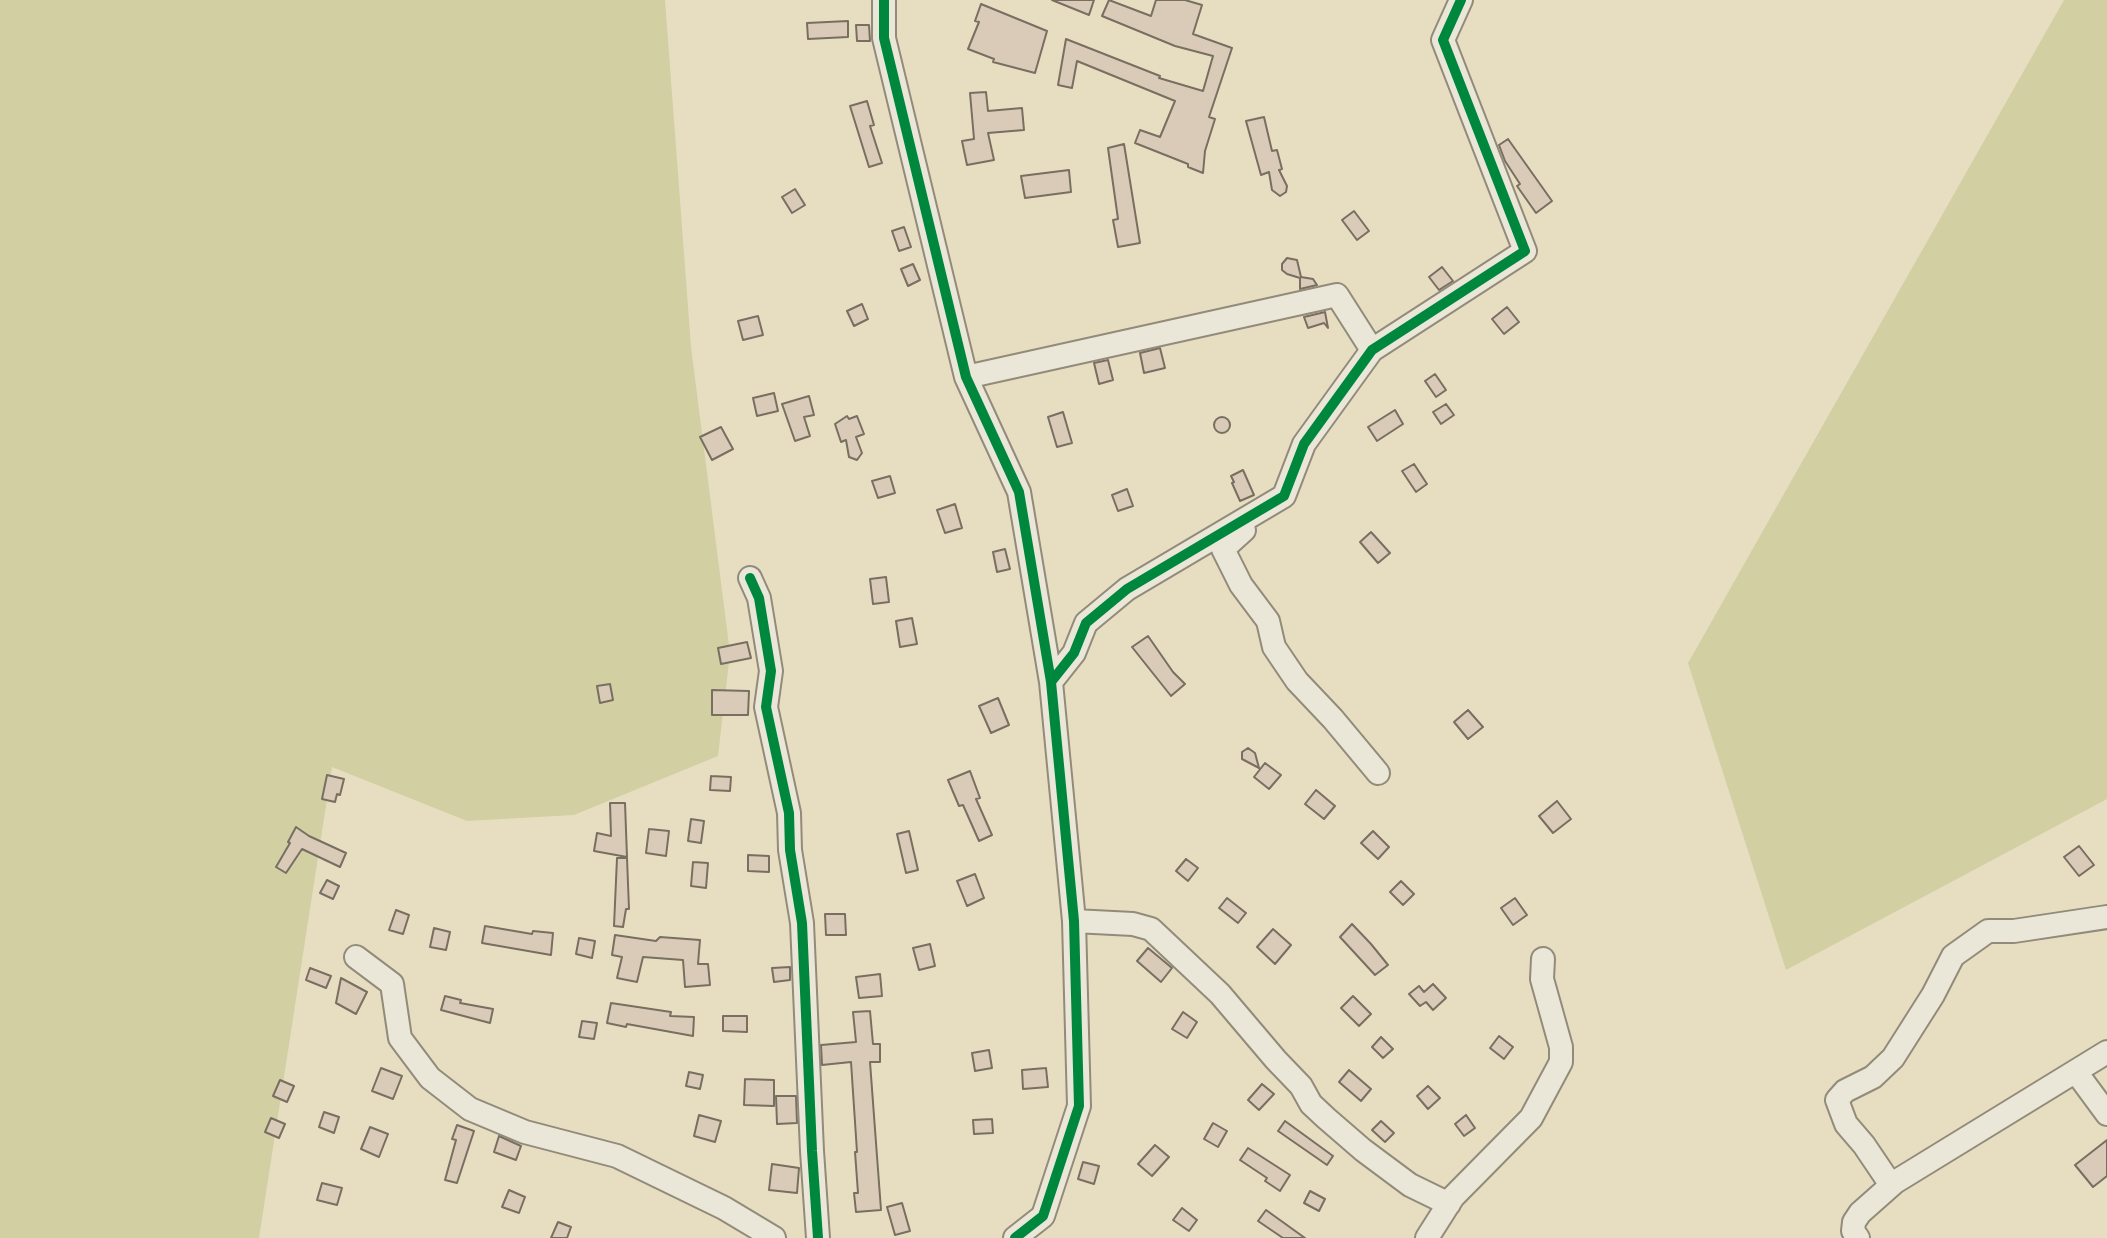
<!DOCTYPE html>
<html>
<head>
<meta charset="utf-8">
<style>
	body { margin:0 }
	canvas { display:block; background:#e7dec2 }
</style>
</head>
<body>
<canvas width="2107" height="1238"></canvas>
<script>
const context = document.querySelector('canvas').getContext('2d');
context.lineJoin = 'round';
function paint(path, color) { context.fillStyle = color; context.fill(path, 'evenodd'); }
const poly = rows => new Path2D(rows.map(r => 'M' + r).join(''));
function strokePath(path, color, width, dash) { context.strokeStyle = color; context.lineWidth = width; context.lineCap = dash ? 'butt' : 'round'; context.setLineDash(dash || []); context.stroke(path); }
const green = poly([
	[0,0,665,0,691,347,730,653,718,756,574,815,467,821,332,767,259,1238,0,1238],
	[2064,0,2107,0,2107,799,1786,970,1688,663]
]);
const building = poly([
	[1052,0,1094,0,1089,15,1052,0],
	[1109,0,1151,16,1156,0,1185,0,1202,5,1193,34,1232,48,1209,117,1215,119,1205,151,1203,173,1188,167,1188,164,1135,143,1140,130,1160,137,1175,101,1077,61,1072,88,1058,85,1066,39,1160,76,1159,78,1203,91,1213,56,1175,46,1102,16,1109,0],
	[981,4,1047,31,1035,73,993,62,994,59,968,49,979,22,975,21,981,4],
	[848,21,848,37,808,39,807,23,848,21],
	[856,25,869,25,870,41,857,41,856,25],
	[986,92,988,111,1022,108,1024,130,988,133,994,160,967,165,962,141,974,139,970,93,986,92],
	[867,101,874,125,870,126,882,163,869,167,850,106,867,101],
	[1264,117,1272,151,1277,150,1282,169,1279,170,1287,186,1286,192,1280,196,1272,190,1269,172,1261,175,1246,121,1264,117],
	[1508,139,1552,201,1536,213,1517,186,1520,184,1505,161,1499,145,1508,139],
	[1124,144,1140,243,1118,247,1113,220,1118,219,1108,148,1124,144],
	[1069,170,1071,192,1025,198,1021,176,1069,170],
	[795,189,805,205,792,213,782,197,795,189],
	[1354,211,1369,231,1357,240,1342,220,1354,211],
	[904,227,911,247,899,251,892,231,904,227],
	[1287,258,1297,260,1301,277,1313,279,1317,285,1300,289,1300,278,1287,274,1282,270,1282,264,1287,258],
	[913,264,920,280,908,286,901,269,913,264],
	[1442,267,1453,281,1439,290,1429,277,1442,267],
	[862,304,868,319,854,326,847,311,862,304],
	[1507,307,1519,322,1504,334,1492,319,1507,307],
	[1325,312,1328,328,1324,323,1308,328,1304,317,1325,312],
	[758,316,763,335,743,340,738,321,758,316],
	[1160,348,1165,368,1144,373,1140,353,1160,348],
	[1108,360,1113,380,1099,384,1094,363,1108,360],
	[1435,374,1446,390,1436,397,1425,381,1435,374],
	[774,393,778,411,757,416,753,398,774,393],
	[809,396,814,415,804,417,810,436,795,441,782,404,809,396],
	[1446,404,1454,415,1441,424,1433,412,1446,404],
	[1395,410,1403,424,1377,441,1368,427,1395,410],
	[1063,412,1072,443,1057,447,1048,417,1063,412],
	[847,416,849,419,857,416,864,434,856,437,862,453,857,460,849,457,846,440,841,442,835,424,847,416],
	'1214 425a8 8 0 1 1 16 0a8 8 0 1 1-16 0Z',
	[721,427,733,449,712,460,700,437,721,427],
	[1414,464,1427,484,1416,492,1402,471,1414,464],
	[1243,470,1254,495,1240,501,1232,483,1234,482,1231,476,1243,470],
	[890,476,895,493,878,498,872,481,890,476],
	[1127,489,1133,506,1118,511,1112,495,1127,489],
	[955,504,962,528,945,533,937,510,955,504],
	[1371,532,1390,553,1378,563,1360,542,1371,532],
	[1005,549,1010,569,997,572,993,552,1005,549],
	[886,577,889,602,873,604,870,579,886,577],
	[912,618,917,644,900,647,896,621,912,618],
	[1148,636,1173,672,1185,684,1171,696,1132,647,1148,636],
	[747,642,751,658,721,664,718,648,747,642],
	[610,684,613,700,600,703,597,686,610,684],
	[712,690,749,691,748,715,712,715,712,690],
	[998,698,1009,725,991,733,979,706,998,698],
	[1468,710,1483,727,1468,739,1454,722,1468,710],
	[1248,748,1255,753,1259,768,1242,759,1242,752,1248,748],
	[1265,763,1281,775,1269,789,1254,777,1265,763],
	[970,771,980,798,976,799,992,835,979,841,963,805,959,806,948,780,970,771],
	[327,775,344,779,340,795,337,794,335,802,322,799,327,775],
	[711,776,731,777,730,791,710,790,711,776],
	[1316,790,1335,806,1324,819,1305,804,1316,790],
	[1557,801,1571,819,1553,833,1539,816,1557,801],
	[610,803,625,803,627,857,594,851,597,833,611,836,610,803],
	[691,819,704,821,701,843,688,841,691,819],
	[296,827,309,836,346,853,340,867,302,849,286,873,276,867,290,843,288,842,296,827],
	[649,829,669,831,666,856,646,853,649,829],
	[909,831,918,870,906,873,897,834,909,831],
	[1373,831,1389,847,1378,859,1361,843,1373,831],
	[2079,846,2094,865,2079,876,2064,857,2079,846],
	[748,855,769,856,769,872,748,871,748,855],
	[617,858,627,858,629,909,626,909,623,927,614,926,617,858],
	[1186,859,1198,868,1188,881,1176,871,1186,859],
	[693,862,708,863,706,888,691,886,693,862],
	[975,874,984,898,967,906,957,881,975,874],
	[327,880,339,886,333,899,320,893,327,880],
	[1401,881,1414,894,1403,905,1390,892,1401,881],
	[1227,898,1246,913,1238,923,1219,908,1227,898],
	[1515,898,1527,915,1513,925,1501,908,1515,898],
	[396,910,409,915,403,934,389,930,396,910],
	[825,914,845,914,846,935,826,935,825,914],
	[1352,924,1371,944,1388,965,1375,975,1340,937,1352,924],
	[485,926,532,934,533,931,553,933,551,955,482,943,485,926],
	[434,928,450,932,446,950,430,947,434,928],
	[1273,929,1291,945,1275,964,1257,947,1273,929],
	[615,935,656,941,660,937,700,940,698,964,708,964,710,985,685,987,683,960,643,957,637,982,617,978,622,957,612,955,615,935],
	[579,938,595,941,592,958,576,954,579,938],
	[930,944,935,966,919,970,913,948,930,944],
	[1148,948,1172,968,1161,982,1137,961,1148,948],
	[790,967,790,980,774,982,772,968,790,967],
	[310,968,331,976,326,988,306,980,310,968],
	[880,974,882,996,859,998,856,977,880,974],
	[341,978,367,992,356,1014,336,1003,341,978],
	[1433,984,1446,998,1433,1010,1426,1002,1420,1006,1409,994,1419,986,1424,992,1433,984],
	[445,996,461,1000,460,1003,493,1009,490,1023,441,1010,445,996],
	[1353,996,1371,1014,1359,1026,1341,1008,1353,996],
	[611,1003,671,1012,670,1016,694,1017,693,1036,627,1024,626,1027,607,1023,611,1003],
	[870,1011,873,1044,880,1044,880,1062,870,1062,881,1210,856,1212,854,1193,858,1193,855,1152,857,1152,851,1062,822,1065,821,1045,856,1042,853,1012,870,1011],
	[1183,1012,1197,1022,1187,1038,1172,1029,1183,1012],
	[723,1016,747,1016,747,1032,723,1031,723,1016],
	[582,1021,597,1023,594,1039,579,1037,582,1021],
	[1499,1036,1513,1047,1504,1059,1490,1048,1499,1036],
	[1381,1037,1393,1049,1383,1058,1372,1047,1381,1037],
	[989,1050,992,1068,975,1071,972,1053,989,1050],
	[381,1068,402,1076,393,1099,372,1091,381,1068],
	[1046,1068,1048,1087,1023,1089,1022,1070,1046,1068],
	[1349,1070,1371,1089,1361,1101,1339,1082,1349,1070],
	[689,1072,703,1075,700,1089,686,1086,689,1072],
	[745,1079,774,1080,774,1106,744,1105,745,1079],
	[280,1080,294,1086,287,1102,273,1096,280,1080],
	[1262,1084,1274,1094,1259,1110,1248,1100,1262,1084],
	[1428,1086,1440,1098,1428,1109,1417,1096,1428,1086],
	[776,1096,796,1096,797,1123,777,1124,776,1096],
	[324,1112,339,1117,334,1133,319,1127,324,1112],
	[699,1115,721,1121,715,1142,694,1136,699,1115],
	[1466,1115,1475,1128,1464,1136,1455,1124,1466,1115],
	[271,1118,285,1124,279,1138,265,1132,271,1118],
	[992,1119,993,1133,974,1134,973,1120,992,1119],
	[1285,1121,1333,1156,1327,1165,1278,1131,1285,1121],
	[1381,1121,1394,1133,1385,1142,1372,1130,1381,1121],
	[1213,1123,1227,1131,1218,1147,1204,1139,1213,1123],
	[457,1125,474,1131,457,1183,445,1180,456,1140,452,1139,457,1125],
	[370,1127,388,1134,379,1157,361,1149,370,1127],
	[499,1136,521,1146,516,1160,494,1152,499,1136],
	[2107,1140,2107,1176,2093,1187,2075,1165,2107,1140],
	[1155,1145,1169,1157,1152,1176,1138,1164,1155,1145],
	[1248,1148,1290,1175,1280,1191,1265,1181,1267,1178,1240,1160,1248,1148],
	[1083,1162,1099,1166,1094,1184,1078,1179,1083,1162],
	[772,1164,799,1168,797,1193,769,1190,772,1164],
	[322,1183,342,1188,337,1205,317,1200,322,1183],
	[509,1190,525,1197,519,1213,502,1207,509,1190],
	[1310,1191,1325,1199,1319,1211,1304,1203,1310,1191],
	[902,1203,910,1231,895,1235,887,1207,902,1203],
	[1182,1208,1197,1220,1189,1231,1173,1220,1182,1208],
	[1266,1210,1305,1238,1283,1238,1258,1221,1266,1210],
	[558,1222,571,1227,567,1238,551,1238,558,1222]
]);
const minor = poly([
	[884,0,884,38,966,377,1019,492,1051,682,1074,921,1079,1106,1043,1216,1015,1238],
	[966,377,1337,295,1372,350],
	[1244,530,1223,549,1241,585,1268,621,1274,647,1297,681,1333,719,1378,773],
	[750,578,759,598,771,671,766,707,789,813,790,850,802,923,812,1151,818,1238],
	[1051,682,1074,653,1086,623,1127,589,1284,496,1304,444,1372,350,1525,251,1443,40,1461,0],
	[1074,921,1133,924,1151,929,1220,994,1276,1060,1301,1086,1311,1104,1326,1118,1363,1150,1410,1185,1449,1204],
	[356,957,392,984,400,1038,430,1078,470,1109,525,1132,617,1156,724,1208,774,1238],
	[2076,1072,2107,1114],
	[1891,1185,1864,1145,1846,1124,1837,1100,1845,1091,1873,1077,1893,1058,1933,995,1953,956,1988,931,2014,931,2107,917],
	[1427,1238,1453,1197,1531,1118,1561,1062,1561,1047,1542,979,1543,959],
	[1858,1238,1853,1231,1854,1222,1860,1213,1895,1182,2107,1052]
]);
const cycleway = poly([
	[884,0,884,38,966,377,1019,492,1051,682,1074,921,1079,1106,1043,1216,1015,1238],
	[750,578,759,598,771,671,766,707,789,813,790,850,802,923,812,1151,818,1238],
	[1051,682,1074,653,1086,623,1127,589,1284,496,1304,444,1372,350,1525,251,1443,40,1461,0]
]);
paint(green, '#d2cfa3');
paint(building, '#dacbb9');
strokePath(building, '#786f61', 2);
strokePath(minor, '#938b7a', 26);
strokePath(minor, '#eae6d8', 22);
strokePath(cycleway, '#00873e', 10);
</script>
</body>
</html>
